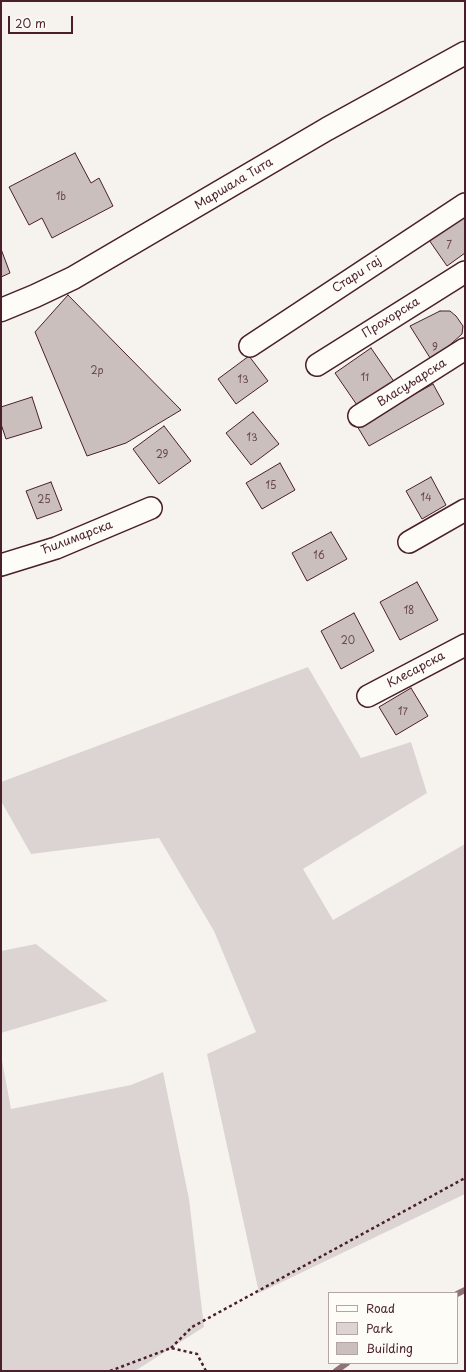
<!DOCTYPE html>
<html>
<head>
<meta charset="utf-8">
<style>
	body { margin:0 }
	#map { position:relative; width:466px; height:1372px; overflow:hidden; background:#f6f3ef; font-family:"Playpen Sans",sans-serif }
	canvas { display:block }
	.frame { position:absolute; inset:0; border:2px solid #4a1f2b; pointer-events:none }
	.legend { position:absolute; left:328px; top:1292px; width:130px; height:72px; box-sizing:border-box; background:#fdfcf7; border:1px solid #b5a4a5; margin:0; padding:5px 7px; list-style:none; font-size:12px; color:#4a1f2b }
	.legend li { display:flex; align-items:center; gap:8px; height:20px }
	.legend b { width:20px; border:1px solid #b5a4a5 }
	.scale { position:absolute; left:8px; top:16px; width:65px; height:18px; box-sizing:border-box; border:2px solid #4a1f2b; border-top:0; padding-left:5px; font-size:12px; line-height:14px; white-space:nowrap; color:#4a1f2b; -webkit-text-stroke:3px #fdfcf7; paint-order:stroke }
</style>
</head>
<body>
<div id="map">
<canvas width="466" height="1372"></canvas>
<div class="frame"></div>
<ul class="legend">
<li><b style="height:5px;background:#fdfcf7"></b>Road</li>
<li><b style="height:11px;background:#dcd4d2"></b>Park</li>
<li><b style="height:11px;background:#cbbfbe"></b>Building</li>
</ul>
<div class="scale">20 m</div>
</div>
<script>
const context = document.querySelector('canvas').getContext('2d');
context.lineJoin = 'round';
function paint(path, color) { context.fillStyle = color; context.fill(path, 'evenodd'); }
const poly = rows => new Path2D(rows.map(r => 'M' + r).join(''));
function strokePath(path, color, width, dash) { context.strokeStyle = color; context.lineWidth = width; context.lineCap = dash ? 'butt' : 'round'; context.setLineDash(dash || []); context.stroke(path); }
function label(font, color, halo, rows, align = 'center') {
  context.font = font + ' "Playpen Sans",sans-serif'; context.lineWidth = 3; context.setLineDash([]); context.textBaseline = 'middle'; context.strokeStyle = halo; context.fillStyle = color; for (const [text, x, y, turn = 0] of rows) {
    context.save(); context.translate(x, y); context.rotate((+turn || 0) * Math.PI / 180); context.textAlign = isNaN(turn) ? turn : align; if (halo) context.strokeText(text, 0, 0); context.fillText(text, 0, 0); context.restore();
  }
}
const green = poly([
	[308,667,361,758,411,742,427,793,303,869,333,920,465,844,465,1194,259,1293,207,1054,256,1032,214,931,159,838,31,854,1,801,1,782],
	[36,944,108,1001,1,1033,1,951],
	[1,1055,11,1109,131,1085,163,1072,189,1199,204,1327,135,1371,1,1371]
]);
const stream = poly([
	[457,1294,465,1290],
	[336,1371,347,1363]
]);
const building = poly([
	[75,153,91,183,99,178,113,206,52,238,42,218,29,225,9,187,75,153],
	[465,214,465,253,447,266,429,240,465,214],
	[1,249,10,273,1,277,1,249],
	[68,295,181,410,126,443,87,456,35,332,68,295],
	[440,311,450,311,456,316,463,326,462,334,432,361,410,326,440,311],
	[371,348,395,383,359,408,335,373,371,348],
	[249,356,268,381,236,404,218,379,249,356],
	[433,384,444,404,369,446,357,426,433,384],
	[32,397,42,428,6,439,1,424,1,407,32,397],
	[253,412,279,444,251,465,226,433,253,412],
	[164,426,191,461,159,484,133,449,164,426],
	[280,463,295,490,262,509,246,483,280,463],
	[431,477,446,505,422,519,406,491,431,477],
	[51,482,62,510,37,519,26,491,51,482],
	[331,532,347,559,307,581,292,553,331,532],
	[417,582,438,620,400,640,380,602,417,582],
	[354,613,374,651,341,669,321,631,354,613],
	[411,688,428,716,396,735,379,707,411,688]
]);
const path = poly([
	[171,1348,192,1327,465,1178],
	[110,1371,171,1348,197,1354,206,1371]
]);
const minor = poly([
	[250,346,465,204],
	[317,365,465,272],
	[359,416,465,349],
	[409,542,465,510],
	[1,565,56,548,151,508],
	[368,696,465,645]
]);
const tertiary = poly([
	[1,310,35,296,73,278,327,129,465,53]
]);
const numberNames = [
	["1b",61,197],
	["7",449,246],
	["9",435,348],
	["2p",97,371],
	["11",365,378],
	["13",243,380],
	["13",252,438],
	["29",162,455],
	["15",271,486],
	["14",426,498],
	["25",44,500],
	["16",319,556],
	["18",409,611],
	["20",348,641],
	["17",403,712]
];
const streetNames = [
	["Маршала Тита",234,184,-31],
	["Стари гај",357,275,-33],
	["Прохорска",391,318,-32],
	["Власуљарска",412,383,-32],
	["Ћилимарска",77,538,-21],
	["Клесарска",416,670,-28]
];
paint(green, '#dcd4d2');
strokePath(stream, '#8e7378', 6);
paint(building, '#cbbfbe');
strokePath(building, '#4a1f2b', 1);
strokePath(minor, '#4a1f2b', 24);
strokePath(tertiary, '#4a1f2b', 25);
strokePath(path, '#4a1f2b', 2.5, [3, 3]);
strokePath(minor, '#fdfcf7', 21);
strokePath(tertiary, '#fdfcf7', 22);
label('10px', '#6a4750', null, numberNames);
label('12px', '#4a1f2b', '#fdfcf7', streetNames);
</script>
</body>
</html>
